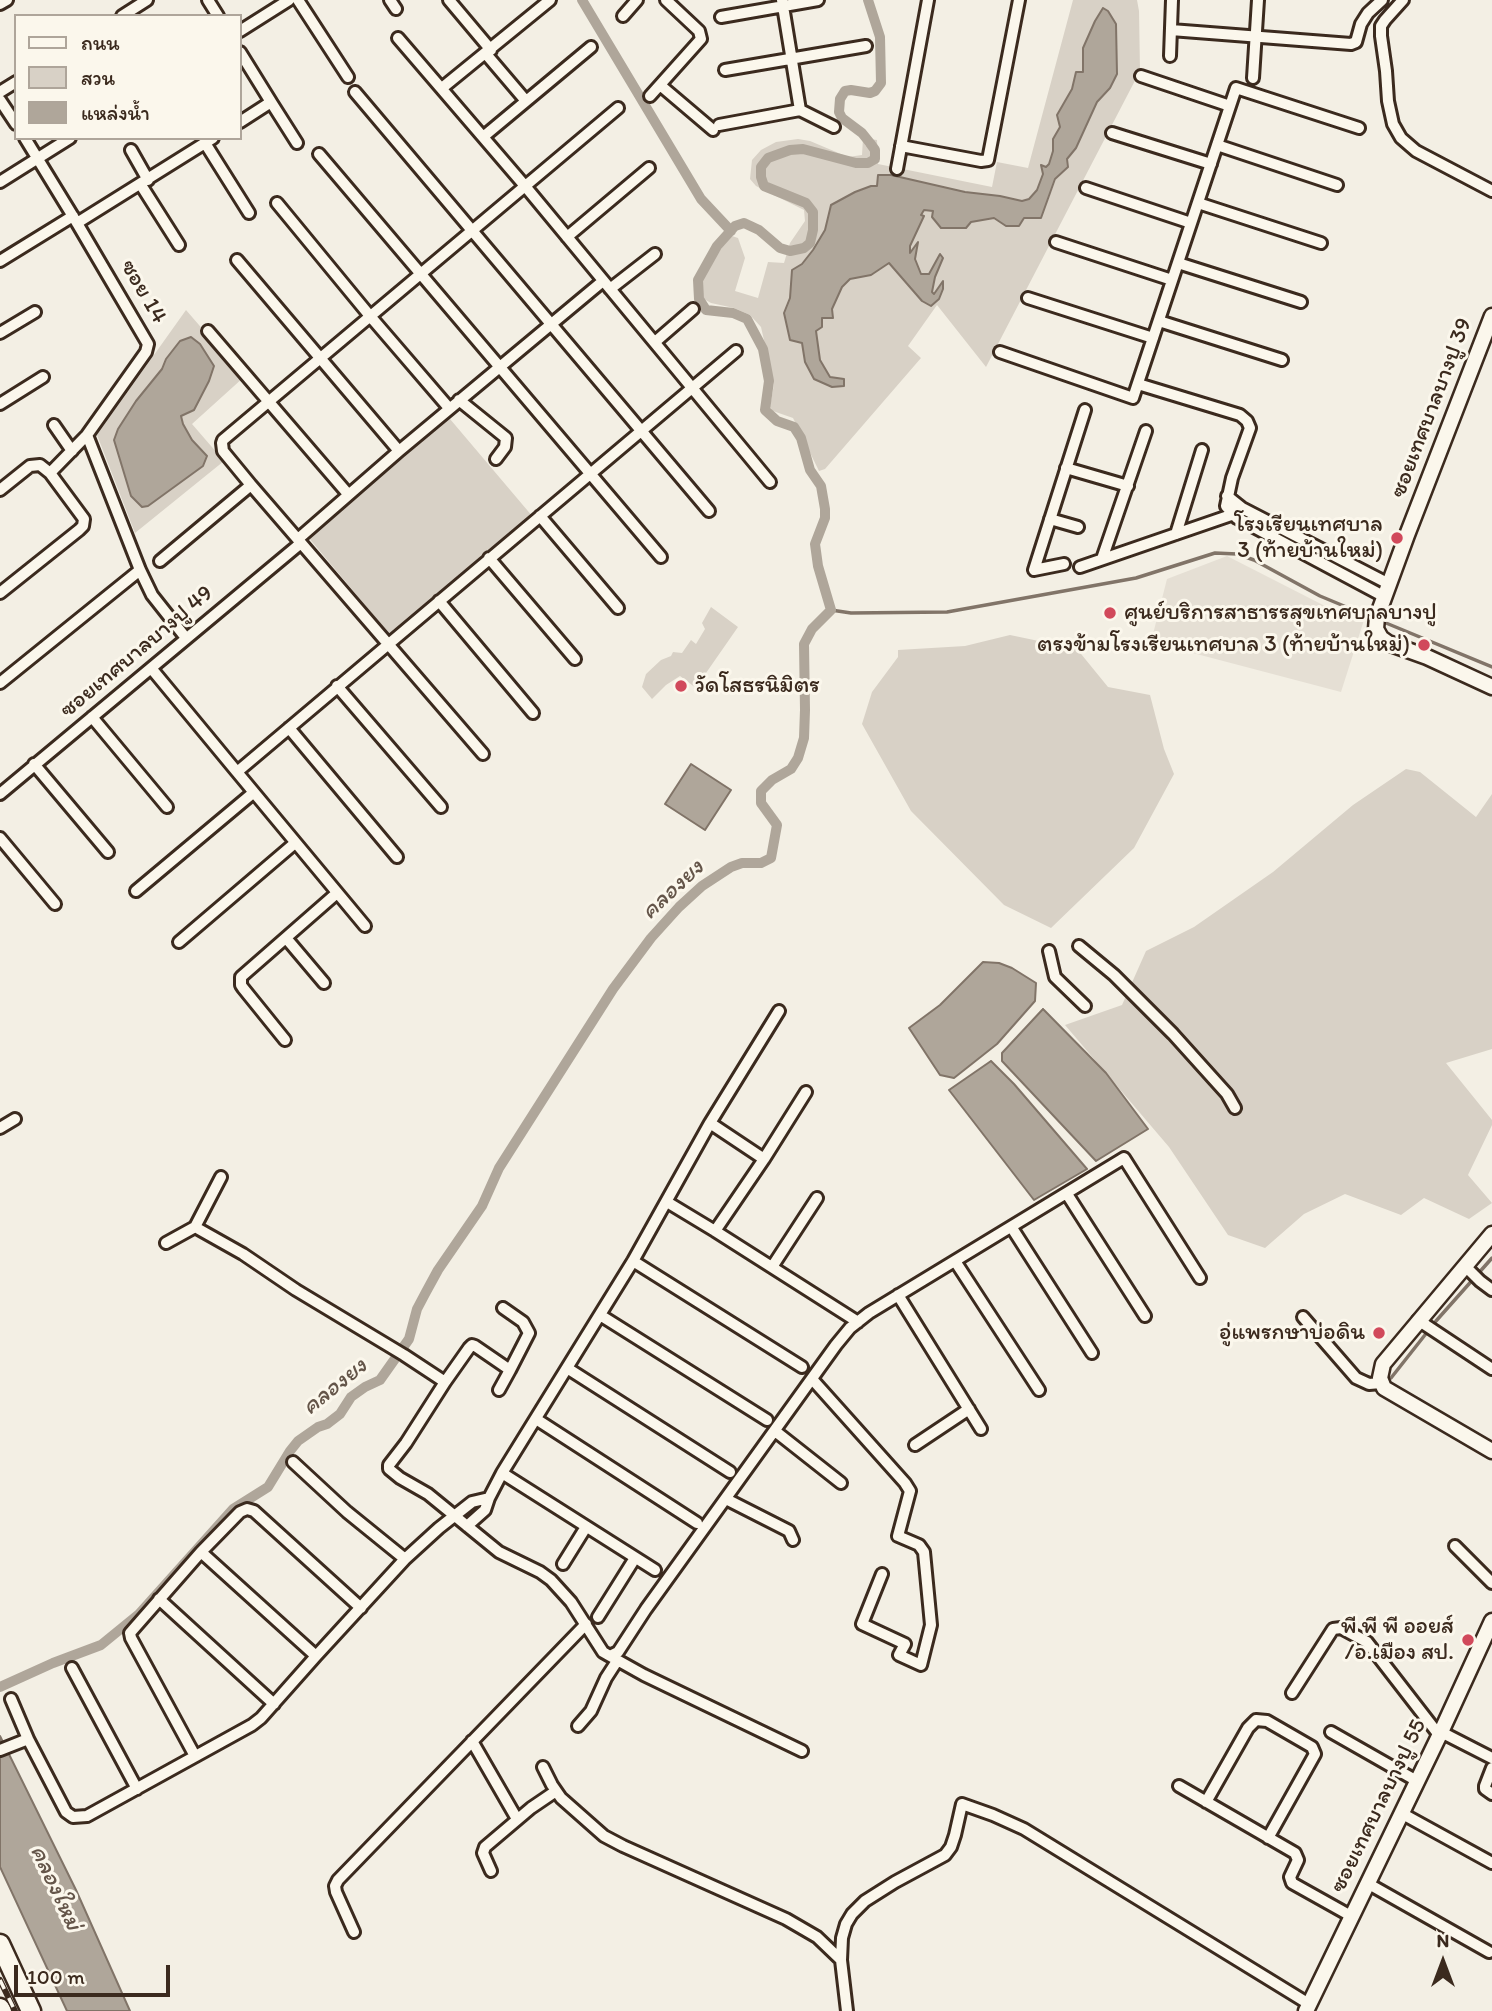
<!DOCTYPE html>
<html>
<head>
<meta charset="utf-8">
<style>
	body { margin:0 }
	#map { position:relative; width:1492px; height:2011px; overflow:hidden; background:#f3efe4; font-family:Itim,"Playpen Sans Thai",sans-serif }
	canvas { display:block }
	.legend { position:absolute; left:14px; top:14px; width:228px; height:126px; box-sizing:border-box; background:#fbf7ec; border:2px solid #aea59a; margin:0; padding:9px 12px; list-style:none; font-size:21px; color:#3b2a1e }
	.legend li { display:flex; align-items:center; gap:14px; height:35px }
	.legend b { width:35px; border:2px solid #aea59a }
	.north { position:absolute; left:1408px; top:1927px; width:70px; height:70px; -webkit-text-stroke:5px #fbf7ec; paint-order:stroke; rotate:0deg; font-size:19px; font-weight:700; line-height:28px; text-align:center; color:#3b2a1e }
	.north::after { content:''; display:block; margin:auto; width:24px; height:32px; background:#3b2a1e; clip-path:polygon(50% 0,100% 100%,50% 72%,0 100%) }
	.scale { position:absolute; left:14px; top:1965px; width:156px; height:32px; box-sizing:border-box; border:4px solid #3b2a1e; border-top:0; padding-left:9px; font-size:21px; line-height:24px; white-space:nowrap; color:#3b2a1e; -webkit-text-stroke:5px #fbf7ec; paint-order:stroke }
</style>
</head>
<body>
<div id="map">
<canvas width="1492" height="2011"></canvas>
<ul class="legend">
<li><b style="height:9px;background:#fbf7ec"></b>ถนน</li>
<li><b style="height:19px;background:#d8d1c6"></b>สวน</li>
<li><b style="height:19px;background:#afa69a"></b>แหล่งน้ำ</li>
</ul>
<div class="north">N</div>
<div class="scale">100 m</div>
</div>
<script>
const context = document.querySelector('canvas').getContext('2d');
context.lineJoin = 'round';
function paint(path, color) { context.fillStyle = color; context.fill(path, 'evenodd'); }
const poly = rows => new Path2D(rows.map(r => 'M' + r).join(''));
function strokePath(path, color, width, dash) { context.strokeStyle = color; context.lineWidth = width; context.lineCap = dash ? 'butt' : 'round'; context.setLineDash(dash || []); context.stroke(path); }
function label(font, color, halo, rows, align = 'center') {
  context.font = font + ' Itim,"Playpen Sans Thai",sans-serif'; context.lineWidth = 6; context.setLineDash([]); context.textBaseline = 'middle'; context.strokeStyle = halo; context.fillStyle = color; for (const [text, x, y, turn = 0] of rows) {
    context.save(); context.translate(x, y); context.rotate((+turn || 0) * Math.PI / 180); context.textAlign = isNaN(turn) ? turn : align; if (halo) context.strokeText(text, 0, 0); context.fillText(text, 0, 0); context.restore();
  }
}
const built = poly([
	[1227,556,1323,605,1364,620,1341,692,1151,642,1167,579]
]);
const green = poly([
	[1073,0,1137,0,1139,11,1140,71,986,367,937,305,908,346,921,358,825,469,819,471,793,418,773,411,770,407,774,384,761,327,750,315,734,308,711,303,704,299,702,289,702,279,727,239,732,236,738,238,745,258,735,291,758,298,768,262,784,263,790,243,805,221,804,210,756,186,750,179,752,160,761,150,776,142,798,139,810,141,848,157,862,155,863,138,877,140,878,164,992,187,997,162,1028,168],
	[1103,9,1116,24,1117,74,1110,88,1097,102,1076,148,1067,159,1068,168,1056,179,1041,218,1023,218,1006,226,995,218,971,222,934,210,924,210,921,215,924,216,910,246,910,255,917,245,915,259,921,274,929,274,940,255,943,258,935,277,932,292,934,294,943,283,931,306,922,301,889,263,871,275,850,279,842,287,832,309,821,318,815,331,820,360,830,377,805,362,802,343,790,340,784,313,790,298,792,271,802,264,813,250,825,230,831,205,870,186,878,186,891,176,965,192,1000,196,1022,201,1029,200,1037,190,1043,174,1041,165,1047,167,1049,164,1053,151,1053,139,1060,127,1057,114,1072,89,1076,73,1083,72,1095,21],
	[186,310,244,377,192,424,224,461,135,533,97,435],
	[214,366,209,381,194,410,181,416,183,424,192,440,207,456,203,466,148,506,143,507,136,401,162,369],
	[450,419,533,517,391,636,308,537],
	[711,607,738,627,706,673,704,694,680,676,666,685,652,699,642,687,646,674,661,660,671,656,673,652,682,653,691,640,696,644,705,629,702,623],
	[1010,635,1077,649,1108,687,1150,695,1164,749,1174,774,1134,848,1051,928,1004,905,911,811,862,724,872,692,898,657,898,650,965,646],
	[1406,769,1420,772,1476,817,1492,794,1492,1049,1446,1063,1492,1120,1492,1125,1468,1175,1492,1203,1469,1219,1424,1198,1401,1215,1345,1194,1304,1214,1265,1248,1228,1235,1169,1147,1065,1025,1122,1005,1146,951,1194,927,1273,872,1353,805]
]);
const water = poly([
	[1103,8,1108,11,1116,24,1117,74,1110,88,1097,102,1076,148,1067,159,1068,167,1055,179,1041,218,1024,218,1019,226,1006,226,994,218,971,222,966,228,941,228,932,217,933,211,924,210,921,215,924,216,910,246,910,253,918,242,915,259,921,274,929,274,940,254,943,258,935,277,932,292,934,294,943,281,943,289,939,299,931,306,922,301,889,263,871,275,850,279,842,287,832,309,833,318,822,318,822,327,816,331,820,360,830,377,844,379,844,386,832,387,814,379,805,362,802,343,790,340,784,313,790,298,792,270,802,264,813,250,825,230,831,205,855,192,871,186,877,186,878,175,891,175,965,192,1000,196,1022,201,1029,199,1037,190,1043,174,1041,165,1046,167,1049,164,1053,151,1053,139,1060,127,1057,115,1072,89,1076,72,1083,72,1083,48,1095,21,1103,8],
	[191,337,200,344,214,366,209,381,194,410,181,416,183,424,192,440,207,456,203,466,148,506,142,507,131,496,114,440,118,429,136,401,162,369,166,359,180,341,191,337],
	[691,764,731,790,705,830,665,804,691,764],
	[983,962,999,963,1012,968,1036,983,1035,1001,997,1044,954,1078,940,1075,909,1028,940,1005,983,962],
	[1043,1009,1106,1073,1148,1129,1096,1161,1002,1061,1002,1053,1043,1009],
	[991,1061,1014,1084,1087,1169,1034,1200,949,1090,991,1061],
	[0,1736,76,1890,130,2011,67,2011,0,1867,0,1736]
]);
const stream = poly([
	[831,610,851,613,947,612,1136,578,1215,553,1237,554,1254,560,1320,596,1368,616],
	[1386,623,1492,667],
	[1391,1378,1436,1321,1492,1258]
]);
const canal = poly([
	[582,0,701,199,731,231],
	[0,1687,53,1663,101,1645,139,1614,233,1509,268,1487,290,1451,298,1441,318,1427,327,1424,340,1414,351,1397,365,1387,380,1380,409,1339,417,1309,426,1292,438,1270,482,1206,499,1168,613,989,651,938,679,907,702,886,731,867,742,863,761,863,771,858,777,825,761,803,761,791,772,780,791,769,798,758,804,738,805,710,804,644,812,629,831,610,818,566,815,544,825,518,825,509,821,486,810,470,801,438,794,427,777,421,765,410,769,381,763,349,747,319,733,313,706,310,699,299,698,280,717,246,735,226,744,223,759,230,780,248,790,251,804,248,810,243,813,230,813,212,806,203,764,186,761,177,761,167,768,158,790,150,803,149,856,163,868,163,875,159,875,150,870,143,862,133,842,118,839,112,840,99,845,91,851,90,870,93,875,91,881,83,880,37,868,0]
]);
const minor = poly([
	[208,0,218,16],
	[298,0,348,77],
	[390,0,396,9],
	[449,0,491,50],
	[1403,0,1385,20,1381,26,1381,36,1386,71,1388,101,1393,124,1401,138,1416,151,1492,191],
	[0,4,7,0],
	[122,16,147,0],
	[623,16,637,0],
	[721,17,818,0],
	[1171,30,1351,44,1356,42,1361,24,1368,13,1382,0],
	[240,31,289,0],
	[398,38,525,186,770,482],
	[240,52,271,102,240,122],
	[486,54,526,101],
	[1170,56,1172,0],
	[725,70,866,46],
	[1141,76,1230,106],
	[1253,78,1258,0],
	[660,85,713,130],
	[442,88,550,0],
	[0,92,16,82],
	[355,92,709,511],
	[650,96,701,39,699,31,666,0],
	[0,100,16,124],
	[271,102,297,143],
	[800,110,834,127],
	[719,125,800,110,782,0],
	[1112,133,1211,164],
	[483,137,591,47],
	[25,138,77,223,148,344,146,352,87,435,50,473],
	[205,143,249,213],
	[1217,145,1337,185],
	[901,146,981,161,988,160,1019,0],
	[131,150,148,180],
	[319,154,661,557],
	[897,169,928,0],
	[0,182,70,138],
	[141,185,179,245],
	[1086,188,1191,223],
	[277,203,370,316,449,408],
	[1198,203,1321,243],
	[77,223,213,138],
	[567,237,649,168],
	[1056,242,1172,280],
	[237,260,399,451],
	[0,261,73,216],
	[1178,263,1301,302],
	[610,289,655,254],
	[1028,298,1153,338],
	[1159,321,1282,360],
	[208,331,348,494],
	[0,333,35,312],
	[655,342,693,309],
	[1000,352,1133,398,1236,88,1359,128],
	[1138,384,1240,415,1247,421,1250,428,1232,478,1226,506,1237,518,1385,597],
	[459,400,506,438,505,447,496,459],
	[0,404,43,377],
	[54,425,72,451],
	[87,435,140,570,152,595,186,638],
	[1066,468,1128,486],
	[0,490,30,466,40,465,50,473,84,519,83,526,79,530,0,593],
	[1227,496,1242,508,1389,584],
	[540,516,618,608],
	[1050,519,1078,527],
	[1176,534,1202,450],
	[298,539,399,451,603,281],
	[489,558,575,659],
	[1102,559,1146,431],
	[160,561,251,485],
	[1064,564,1034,570,1085,410],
	[1080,567,1234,514],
	[439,601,533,713],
	[151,668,237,772,736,351],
	[0,683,140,570],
	[337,686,441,807],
	[92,717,167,807],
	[289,728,397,857],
	[483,754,251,485,223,451,222,443,223,440,618,108],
	[34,764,108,852],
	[237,772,365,926],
	[0,794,301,543],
	[0,838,55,904],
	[136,891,253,793],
	[286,938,324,983],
	[179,942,295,843],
	[1079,946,1114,975,1173,1034,1227,1094,1235,1108],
	[1049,951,1055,977,1085,1006],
	[285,1040,243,988,241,985,241,977,337,893],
	[710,1123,764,1159],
	[0,1128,15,1119],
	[1067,1194,1145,1316],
	[667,1202,715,1231,858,1322],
	[195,1227,243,1254,296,1290,404,1355,445,1382,469,1348,472,1345,475,1346,510,1370,499,1390],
	[1012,1228,1092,1353],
	[715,1231,764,1159,806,1092],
	[166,1243,195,1227,221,1177],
	[633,1261,802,1367],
	[955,1261,1039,1390],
	[1465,1266,1480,1281,1492,1290],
	[772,1267,817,1198],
	[898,1295,981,1429],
	[503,1308,523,1322,529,1333,510,1370],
	[600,1315,767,1420],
	[1303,1317,1356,1378,1369,1384,1381,1383],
	[1418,1320,1492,1369],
	[567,1368,730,1472],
	[812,1379,905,1483,910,1491,898,1536,919,1545,924,1552,931,1625,921,1665,899,1655,905,1644,862,1624,882,1574],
	[445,1382,406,1443,389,1465,389,1469,400,1478,428,1494,499,1552,540,1572,551,1580,571,1602,603,1652,610,1656,618,1652,646,1609,836,1345,850,1328,869,1313,1124,1158,1200,1278],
	[536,1419,697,1523],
	[775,1431,841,1483],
	[915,1445,969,1409],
	[293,1462,347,1512,405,1559],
	[502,1473,655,1570],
	[726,1499,789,1531,793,1540],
	[467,1526,485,1510,489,1498,502,1473,633,1261,710,1123,779,1011],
	[1455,1546,1492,1583],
	[201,1552,316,1656],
	[563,1564,586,1527],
	[159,1599,274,1704],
	[598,1617,635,1558],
	[610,1656,644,1675,802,1751],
	[72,1668,137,1789],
	[1292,1693,1333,1629,1341,1628,1367,1642,1439,1735],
	[11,1699,28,1739],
	[578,1726,591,1711,606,1678,617,1661],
	[1331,1732,1417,1781],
	[1441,1732,1492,1758],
	[472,1741,517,1819],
	[0,1750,28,1739,66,1812,73,1817,87,1816,252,1725,261,1718,316,1656,405,1559,439,1528,472,1502,489,1498],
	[195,1756,131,1638,130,1633,201,1552,240,1512,247,1509,254,1511,361,1608],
	[543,1767,552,1785,561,1798,604,1836,623,1846,786,1919,817,1937,841,1960],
	[1492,1768,1485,1786,1485,1789,1492,1794],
	[1179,1786,1295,1853,1298,1860,1290,1877,1292,1883,1351,1916],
	[1206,1802,1248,1728,1256,1720,1267,1721,1312,1747,1315,1754,1268,1838],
	[1401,1813,1492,1863],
	[491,1871,483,1853,485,1847,531,1808,556,1791],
	[1367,1883,1489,1952],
	[354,1932,336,1892,335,1886,338,1880,586,1624],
	[847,2011,841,1960,842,1938,846,1924,852,1914,865,1901,895,1882,945,1855,951,1847,955,1835,962,1804,993,1815,1024,1829,1309,2004]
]);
const tertiary = poly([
	[1492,316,1407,535,1377,617,1376,629,1381,638,1388,643,1427,657,1492,687],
	[1492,1234,1383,1364,1380,1378,1384,1388,1492,1451],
	[1306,2011,1441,1732,1492,1621]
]);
const trunk = poly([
	[0,1944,31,2011],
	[0,2008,2,2011]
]);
const rail = poly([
	[0,1980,15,2011]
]);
const markers = [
	[1397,538,7,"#d1495b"],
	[1110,613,7,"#d1495b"],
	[1424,645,7,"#d1495b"],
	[681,686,7,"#d1495b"],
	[1379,1333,7,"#d1495b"],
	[1468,1640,7,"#d1495b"]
];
const streetNames = [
	["ซอย 14",143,292,60],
	["ซอยเทศบาลบางปู 39",1432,408,-69],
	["ซอยเทศบาลบางปู 49",137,652,-40],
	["ซอยเทศบาลบางปู 55",1379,1806,-64]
];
const poiNames = [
	["โรงเรียนเทศบาล",1383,525],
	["3 (ท้ายบ้านใหม่)",1383,551],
	["ศูนย์บริการสาธารรสุขเทศบาลบางปู",1124,613,"left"],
	["ตรงข้ามโรงเรียนเทศบาล 3 (ท้ายบ้านใหม่)",1410,645],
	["วัดโสธรนิมิตร",695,686,"left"],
	["อู่แพรกษาบ่อดิน",1365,1333],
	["พี พี พี ออยส์",1454,1627],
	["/อ.เมือง สป.",1454,1653]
];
const waterNames = [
	["คลองยง",673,890,-43],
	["คลองยง",335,1387,-39],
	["คลองใหม่",55,1888,65]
];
paint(built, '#e5dfd4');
paint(green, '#d8d1c6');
paint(water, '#afa69a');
strokePath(water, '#817468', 2);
strokePath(stream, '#817468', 3.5);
strokePath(canal, '#afa69a', 10);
strokePath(minor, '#3b2a1e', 16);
strokePath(tertiary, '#3b2a1e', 19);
strokePath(trunk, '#3b2a1e', 23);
strokePath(minor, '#fbf7ec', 10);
strokePath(tertiary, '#fbf7ec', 14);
strokePath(trunk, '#fbf7ec', 18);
strokePath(rail, '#3b2a1e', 6);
strokePath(rail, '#fbf7ec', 3.5, [10]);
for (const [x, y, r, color] of markers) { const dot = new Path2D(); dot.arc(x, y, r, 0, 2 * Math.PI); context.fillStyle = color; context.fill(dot); strokePath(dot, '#fbf7ec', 2.5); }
label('23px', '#3b2a1e', '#fbf7ec', streetNames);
label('23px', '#3b2a1e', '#fbf7ec', poiNames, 'right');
label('italic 24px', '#645549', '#fbf7ec', waterNames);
</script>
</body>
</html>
